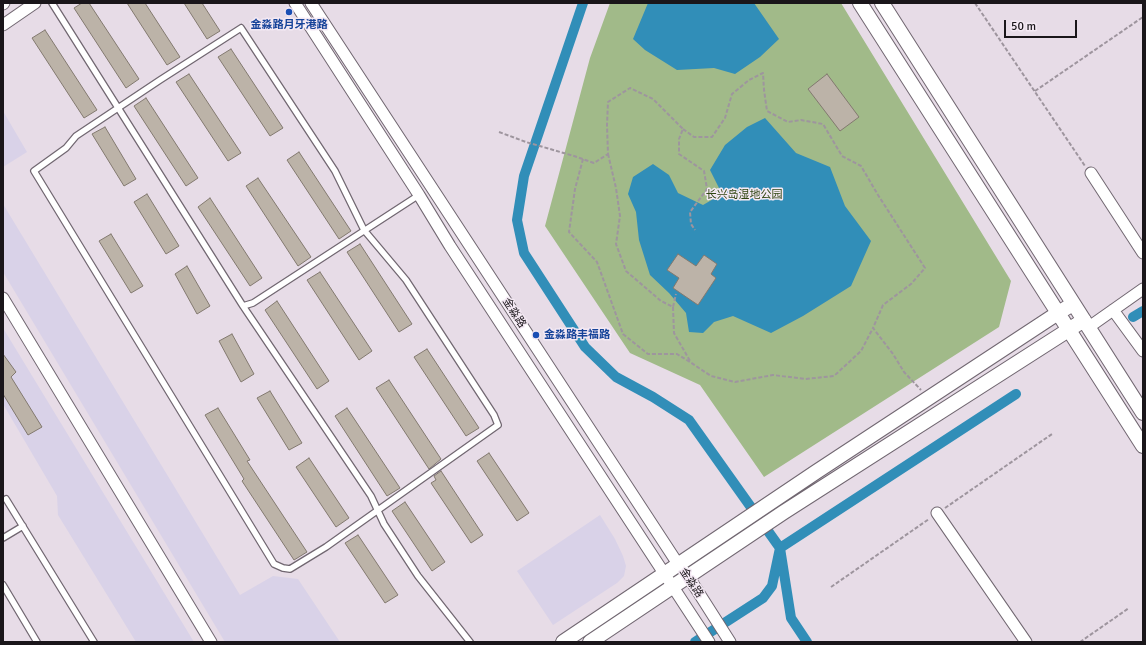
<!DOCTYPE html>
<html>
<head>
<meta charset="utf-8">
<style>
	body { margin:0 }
	#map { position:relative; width:1146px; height:645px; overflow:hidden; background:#e7dce7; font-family:Signika,sans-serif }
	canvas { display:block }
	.frame { position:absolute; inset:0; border:4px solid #1a161a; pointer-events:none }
	.scale { position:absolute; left:1004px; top:20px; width:73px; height:18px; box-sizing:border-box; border:2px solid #1a161a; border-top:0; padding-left:5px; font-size:12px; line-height:14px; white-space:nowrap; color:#1a161a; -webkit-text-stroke:3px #f4e9f4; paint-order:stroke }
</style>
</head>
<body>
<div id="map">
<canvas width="1146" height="645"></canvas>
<div class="frame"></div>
<div class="scale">50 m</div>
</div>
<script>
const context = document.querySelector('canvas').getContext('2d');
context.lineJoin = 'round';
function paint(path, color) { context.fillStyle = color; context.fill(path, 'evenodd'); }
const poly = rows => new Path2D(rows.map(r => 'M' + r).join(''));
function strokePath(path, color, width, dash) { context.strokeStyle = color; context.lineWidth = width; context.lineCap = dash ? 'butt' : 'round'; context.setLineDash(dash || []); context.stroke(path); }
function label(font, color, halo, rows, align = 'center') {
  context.font = font + ' Signika,"Noto Sans SC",sans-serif'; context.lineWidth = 3; context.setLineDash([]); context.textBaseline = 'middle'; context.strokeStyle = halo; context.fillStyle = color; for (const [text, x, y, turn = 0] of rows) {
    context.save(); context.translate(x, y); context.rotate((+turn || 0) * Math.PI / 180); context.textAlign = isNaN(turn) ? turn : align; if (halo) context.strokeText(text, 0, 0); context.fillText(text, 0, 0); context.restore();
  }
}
const commercial = poly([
	[3,111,27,152,3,167],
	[3,204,240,595,273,576,298,579,340,642,225,642,3,272],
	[3,328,194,642,136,642,58,515,57,496,3,404],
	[600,515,615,539,623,556,626,566,624,576,617,583,553,625,517,571]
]);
const green = poly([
	[610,3,841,3,1011,281,999,327,764,477,700,385,630,353,545,226,590,58]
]);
const water = poly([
	[648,3,754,3,779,39,760,57,735,74,714,68,677,70,645,50,633,39],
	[765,118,796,153,830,167,845,206,871,241,851,286,803,316,771,333,733,316,714,322,703,333,689,332,686,313,669,293,650,275,639,240,636,212,628,194,633,177,653,164,669,175,678,193,703,205,722,194,710,170,725,145,747,127]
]);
const canal = poly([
	[583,3,524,176,517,220,524,253,585,347,616,377,653,397,689,420,780,548,791,618,807,642],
	[1133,317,1143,311],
	[695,642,763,598,772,586,780,548,1016,394]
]);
const building = poly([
	[82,3,89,3,139,79,126,88,74,8,82,3],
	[127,3,145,3,180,57,167,65,127,3],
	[184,3,202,3,220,31,207,39,184,3],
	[45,30,97,110,84,118,32,38,45,30],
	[231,49,283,128,270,136,218,57,231,49],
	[189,74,241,153,228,161,176,82,189,74],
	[827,74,859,117,840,131,808,89,827,74],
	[146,98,198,178,186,186,134,106,146,98],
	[105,127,136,179,124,186,92,134,105,127],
	[299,152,351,231,339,239,287,160,299,152],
	[258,178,311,257,298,266,246,186,258,178],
	[147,194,179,246,166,254,134,202,147,194],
	[210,198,262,278,250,286,198,207,210,198],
	[111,234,143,286,131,293,99,241,111,234],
	[360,244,412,324,399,332,347,252,360,244],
	[678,254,696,266,704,255,717,264,711,274,716,278,698,305,673,288,679,278,667,270,678,254],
	[187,266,210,306,197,314,175,274,187,266],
	[320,272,372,351,359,360,307,280,320,272],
	[277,301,329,381,317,389,265,310,277,301],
	[232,334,254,374,241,382,219,341,232,334],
	[427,349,479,428,466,436,414,357,427,349],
	[3,354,16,372,11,377,42,427,28,435,3,394,3,354],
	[389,380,441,459,429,469,376,388,389,380],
	[270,391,302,443,289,450,257,398,270,391],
	[218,408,250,460,247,461,307,552,294,560,242,481,244,479,205,415,218,408],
	[347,408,400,488,387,496,335,416,347,408],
	[489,453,529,513,517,521,477,461,489,453],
	[309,458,349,518,336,527,296,467,309,458],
	[441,471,483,535,471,543,431,483,436,480,434,476,441,471],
	[405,502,445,562,432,571,392,511,405,502],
	[358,535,398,595,385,603,345,543,358,535]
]);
const path = poly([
	[975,3,1085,166],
	[1035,91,1143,17],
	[683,129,694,137,712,137,725,118,732,94,749,80,763,73,764,90,767,111,788,122,801,120,823,124,842,156,861,166,878,195,925,268,911,284,883,305,873,328,893,354,904,372,921,390],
	[499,132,526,142,574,156,594,163,608,154,607,125,608,102,630,88,653,99,683,129,679,139,679,154,704,171,707,189,690,212,691,224,695,230],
	[608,154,616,188,620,216,616,244,626,271,661,301,673,307,676,294],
	[583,159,575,189,569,232,597,262,623,334,648,354,677,354,690,362,711,376,735,382,773,375,805,379,834,376,861,351,873,328],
	[673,307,674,333,690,361],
	[945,508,1052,434],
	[831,587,929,519],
	[1080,642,1129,608]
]);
const service = poly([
	[52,3,243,306,371,496,384,524,418,576,470,642],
	[241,28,335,171,364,230,406,280,494,415,498,425,326,547,290,569,283,568,274,564,34,171,66,148,76,136,160,80,241,28],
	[243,306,253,303,419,195],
	[6,499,94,642],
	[3,538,23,526],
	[3,585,37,642]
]);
const minor = poly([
	[295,3,419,195,450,246,709,642],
	[311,3,678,564,688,576,730,642],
	[3,4,4,3],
	[3,25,35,3],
	[1091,173,1143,253],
	[3,298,211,642],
	[1113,310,1143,351],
	[1089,327,1143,289],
	[937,513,1026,642]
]);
const tertiary = poly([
	[860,3,1143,446],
	[882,3,1143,413],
	[563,642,816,472,1058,313,1073,304],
	[590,642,784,512,1084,320]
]);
const markers = [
	[289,12,4,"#1a4fb4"],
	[536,335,4,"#1a4fb4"]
];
const transitNames = [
	["金淼路月牙港路",289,25],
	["金淼路丰福路",544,335,"left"]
];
const parkNames = [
	["长兴岛湿地公园",744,195]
];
const streetNames = [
	["金淼路",514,313,57],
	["金淼路",691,583,56]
];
paint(commercial, '#d9d2e8');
paint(green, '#a1ba89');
paint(water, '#318eb8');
strokePath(canal, '#318eb8', 10);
paint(building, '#bcb3a8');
strokePath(building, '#82796f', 1);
strokePath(service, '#716771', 8);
strokePath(minor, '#716771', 13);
strokePath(tertiary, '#716771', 16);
strokePath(path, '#9e959e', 2, [4, 2]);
strokePath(service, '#fff', 5.5);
strokePath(minor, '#fff', 11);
strokePath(tertiary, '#fff', 14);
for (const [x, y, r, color] of markers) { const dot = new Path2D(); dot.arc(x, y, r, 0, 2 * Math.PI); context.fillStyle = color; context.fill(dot); strokePath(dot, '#f4e9f4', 1.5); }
label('bold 11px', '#164399', '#f4e9f4', transitNames);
label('11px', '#2f4612', '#f4e9f4', parkNames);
label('11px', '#1a161a', '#f4e9f4', streetNames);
</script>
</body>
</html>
